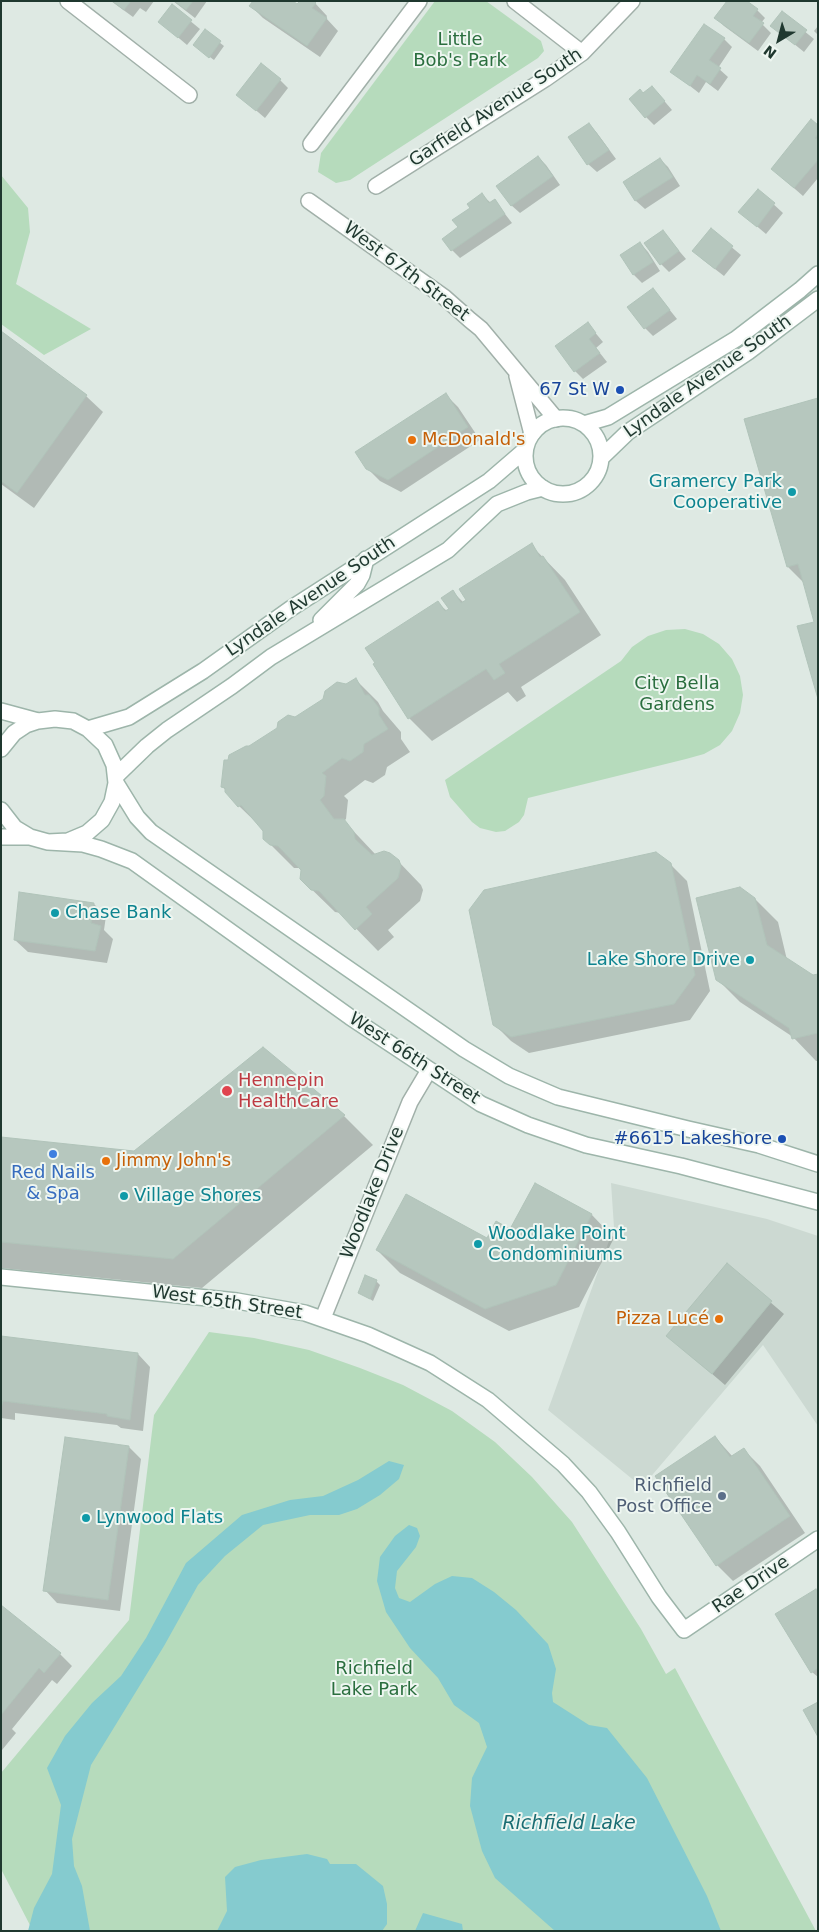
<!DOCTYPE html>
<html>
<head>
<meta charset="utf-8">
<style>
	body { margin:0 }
	#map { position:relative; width:819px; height:1932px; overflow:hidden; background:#dee9e3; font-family:"DejaVu Sans",sans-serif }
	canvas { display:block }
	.frame { position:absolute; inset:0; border:2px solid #1f382f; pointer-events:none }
	.north { position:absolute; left:754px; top:15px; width:50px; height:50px; -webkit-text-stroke:4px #eef6f1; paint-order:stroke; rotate:217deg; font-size:14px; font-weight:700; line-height:20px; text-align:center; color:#1f382f }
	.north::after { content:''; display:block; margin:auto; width:18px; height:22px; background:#1f382f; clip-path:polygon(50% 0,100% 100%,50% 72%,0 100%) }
</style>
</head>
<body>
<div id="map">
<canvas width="819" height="1932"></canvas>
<div class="frame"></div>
<div class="north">N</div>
</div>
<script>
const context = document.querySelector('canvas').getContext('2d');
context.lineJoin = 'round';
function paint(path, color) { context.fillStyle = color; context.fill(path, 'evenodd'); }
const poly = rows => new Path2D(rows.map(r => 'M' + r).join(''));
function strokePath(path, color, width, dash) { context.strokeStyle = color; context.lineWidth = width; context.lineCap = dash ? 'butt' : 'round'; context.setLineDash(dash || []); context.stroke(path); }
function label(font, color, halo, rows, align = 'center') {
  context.font = font + ' "DejaVu Sans",sans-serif'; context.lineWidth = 4; context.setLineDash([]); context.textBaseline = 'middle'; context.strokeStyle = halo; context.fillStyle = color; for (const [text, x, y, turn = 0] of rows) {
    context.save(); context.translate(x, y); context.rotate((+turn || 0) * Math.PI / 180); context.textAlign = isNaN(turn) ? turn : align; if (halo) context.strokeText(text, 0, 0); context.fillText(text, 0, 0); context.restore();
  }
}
const built = poly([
	[611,1183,767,1219,818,1236,818,1426,763,1345,642,1487,548,1410,614,1227]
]);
const green = poly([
	[435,1,486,1,541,41,544,51,538,58,350,180,336,183,318,172,321,153],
	[1,175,28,208,30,232,16,284,91,329,44,355,1,324],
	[685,629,703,634,719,644,732,659,740,676,743,695,740,713,732,731,720,745,704,754,686,759,528,798,524,815,519,822,505,831,496,832,480,828,472,822,450,797,445,780,621,661,632,647,648,636,666,630],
	[209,1332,254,1338,309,1350,360,1368,403,1385,452,1411,495,1442,532,1477,572,1522,641,1629,666,1674,675,1668,816,1931,33,1931,1,1869,1,1773,129,1620,154,1415]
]);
const water = poly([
	[389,1461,404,1465,399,1479,380,1495,357,1509,339,1515,310,1515,263,1525,225,1556,198,1585,164,1646,91,1765,72,1839,74,1866,82,1886,90,1931,28,1931,34,1908,52,1874,61,1805,47,1768,65,1736,92,1703,121,1676,146,1638,186,1563,242,1515,290,1500,323,1496,358,1480],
	[409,1525,417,1528,420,1536,416,1547,397,1571,395,1588,399,1598,410,1602,435,1584,452,1576,472,1578,494,1592,516,1610,548,1644,556,1669,552,1693,553,1702,589,1725,607,1728,647,1778,707,1896,721,1931,555,1931,495,1878,482,1851,470,1806,472,1778,487,1747,479,1723,454,1705,438,1678,410,1648,386,1612,377,1581,380,1557,395,1536],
	[307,1854,327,1859,330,1864,356,1864,383,1886,387,1904,387,1924,382,1931,217,1931,227,1911,225,1877,235,1867,261,1860],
	[423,1913,462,1924,463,1931,415,1931]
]);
const shadow = poly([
	[111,1,154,1,146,12,140,8,133,17],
	[173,1,207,1,195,18],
	[315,3,327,16,326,18,338,31,320,57,263,18,251,6,298,6],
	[172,6,200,29,187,45,160,22],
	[757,10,765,18,761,23,771,33,758,51,724,26,716,18],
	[782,13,814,39,804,52,772,26],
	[818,26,818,35,814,31],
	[205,31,224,46,214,60,199,49],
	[724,39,732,47,718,68,728,77,718,91,706,82,699,93,672,72],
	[280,80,288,88,265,118,238,95],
	[644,94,660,96,672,110,654,125,646,117],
	[589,124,597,133,616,159,597,172,588,164,570,138],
	[818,126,818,178,803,196,772,169],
	[538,157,546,165,560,185,520,213,511,205],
	[660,159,668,167,680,186,645,209,636,201,625,182],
	[758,190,783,213,766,234,740,212],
	[482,195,491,203,495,201,512,223,460,258,452,250,460,228],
	[711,230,741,255,724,276,702,259],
	[663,232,686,259,669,272,661,264],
	[640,243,648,252,660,271,642,283,634,275],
	[653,289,677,319,653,336,645,328],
	[588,324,603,342,596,348,607,362,583,379,575,371],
	[1,332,86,396,103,412,34,508,1,484],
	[445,394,458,407,480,440,401,492,380,481,367,468],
	[818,400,816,622,804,583,788,567,746,420],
	[531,545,565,580,601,635,521,687,526,696,517,702,508,692,432,741,409,718,438,603,447,611,450,609,453,592,464,603],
	[355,679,378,702,383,711,401,732,401,739,410,752,387,767,385,775,373,783,365,780,344,796,348,800,346,819,344,821,376,855,398,861,421,885,423,890,420,901,388,930,394,937,378,951,341,913,335,912,301,879,302,870,300,868,294,868,265,839,265,831,239,806,222,786,230,761],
	[670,864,687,881,710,991,690,1020,529,1053,511,1041,494,1024],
	[755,899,778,922,787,960,812,977,818,975,818,1061,816,1061,793,1037,740,1002,717,979],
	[94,904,106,916,104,930,113,939,107,963,28,952,15,940],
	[263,1049,344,1116,373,1145,202,1288,1,1268,1,1138,134,1152],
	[536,1185,592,1215,614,1238,579,1307,509,1331,400,1273,377,1250,488,1240,511,1230],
	[727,1265,784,1314,725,1385,668,1336],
	[376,1281,380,1285,373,1301,360,1293],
	[1,1337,138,1354,150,1367,143,1431,121,1428,117,1425,15,1413,15,1420,1,1418],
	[715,1437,733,1457,744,1450,760,1466,805,1533,733,1581,717,1565],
	[129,1447,141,1459,120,1611,57,1603,45,1590],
	[818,1593,818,1677,812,1672],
	[1,1607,60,1654,72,1666,57,1684,52,1680,12,1729,16,1733,2,1750]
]);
const building = poly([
	[112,1,131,1,124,10,112,1],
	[174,1,193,1,186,10,174,1],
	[253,1,293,1,297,4,300,1,314,1,316,3,312,8,327,18,307,46,249,6,253,1],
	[727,1,747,1,758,9,753,16,764,23,749,43,714,18,727,1],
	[172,4,192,20,178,38,158,22,172,4],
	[782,11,807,30,795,45,770,26,782,11],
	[704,24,725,38,709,60,721,68,710,84,697,75,690,86,670,72,704,24],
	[205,29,221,41,209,58,193,45,205,29],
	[261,63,281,79,256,111,236,95,261,63],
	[652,86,665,101,645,118,629,99,640,89,643,93,652,86],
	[811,119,818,125,818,134,815,138,818,140,818,160,794,188,771,169,811,119],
	[589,123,609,150,587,165,568,137,589,123],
	[538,156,553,176,511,206,496,186,538,156],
	[660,158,673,177,635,201,623,182,660,158],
	[758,189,775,203,757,227,738,212,758,189],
	[482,193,489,203,495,199,505,214,451,251,442,239,458,227,452,220,470,208,467,204,482,193],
	[711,228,733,246,715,269,692,251,711,228],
	[663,230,679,251,660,265,644,243,663,230],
	[640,242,653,262,633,275,620,255,640,242],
	[653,288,670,310,644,329,627,307,653,288],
	[588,322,596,333,589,339,600,353,574,372,555,346,588,322],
	[1,331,87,395,17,493,1,481,1,331],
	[446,393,468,427,388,480,366,469,355,452,446,393],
	[818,398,818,699,797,626,814,622,798,564,787,567,744,419,818,398],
	[532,543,540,557,543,556,580,612,499,664,505,673,494,680,486,669,408,719,373,664,375,663,365,648,438,601,445,611,449,609,441,598,453,590,461,603,466,600,459,589,532,543],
	[356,678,365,695,369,695,379,708,379,715,388,729,364,744,363,752,350,761,342,758,322,773,326,776,324,796,320,800,334,819,344,819,354,832,355,839,372,855,384,851,390,853,399,860,401,866,398,878,366,907,372,914,355,930,319,891,311,890,300,879,301,870,278,846,270,845,263,839,263,831,241,805,238,807,225,792,225,788,221,787,224,760,228,760,229,755,246,746,249,746,277,728,278,722,288,715,295,717,323,699,325,691,337,682,346,684,356,678],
	[656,852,671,863,695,975,674,1004,511,1037,493,1025,469,910,484,890,656,852],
	[740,887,755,898,767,945,813,975,818,974,818,1033,792,1039,789,1028,716,980,696,898,740,887],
	[19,892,94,903,91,923,101,926,95,951,14,940,19,892],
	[263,1047,345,1115,173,1259,1,1242,1,1137,134,1151,263,1047],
	[535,1183,592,1214,556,1285,485,1309,376,1250,406,1194,487,1238,496,1221,510,1229,535,1183],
	[727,1263,772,1301,712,1374,666,1336,727,1263],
	[365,1275,377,1280,370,1299,358,1293,365,1275],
	[1,1336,138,1353,130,1420,107,1416,107,1414,3,1401,1,1408,1,1336],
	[715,1436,730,1457,744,1448,790,1516,716,1566,655,1476,715,1436],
	[65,1437,129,1446,108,1600,43,1591,65,1437],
	[816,1589,818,1593,818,1668,811,1673,775,1614,816,1589],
	[1,1605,61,1653,44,1673,39,1668,1,1715,1,1605],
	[818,1702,818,1737,803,1710,818,1702]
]);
const street = poly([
	[68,1,189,95],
	[515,1,582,53],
	[311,144,419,1],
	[376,186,545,79,582,53,632,1],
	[309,201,444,297,470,320,481,329,556,419],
	[517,376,532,434],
	[323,1318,410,1102,429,1070]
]);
const secondary = poly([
	'525 456a38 38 0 1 1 76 0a38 38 0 1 1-76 0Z',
	[584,424,608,417,736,339,800,290,818,274],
	[601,458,628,432,748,352,818,299],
	[321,620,357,584,362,575,366,559],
	[1,711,38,721],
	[88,729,129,717,203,671,290,609,489,481,525,450],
	[1,749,14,733,26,725,38,721,55,719,73,721,88,729,105,745,114,765,116,783,112,802,102,820,87,833,68,841,48,842,30,837,15,828,1,810],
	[116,776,147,746,167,730,232,686,271,657,448,550,497,504,527,492,543,488],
	[116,783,137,817,151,832,464,1049,509,1076,558,1097,688,1129,759,1145,818,1164],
	[1,837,30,837],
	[48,842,83,844,101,849,132,861,350,1017,481,1104,528,1125,586,1145,681,1166,818,1202],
	[1,1277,237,1301,305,1313,368,1335,430,1363,488,1400,563,1464,589,1492,618,1532,659,1597,684,1630,818,1539]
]);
const markers = [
	[620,390,5,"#1a4fb4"],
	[412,440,5,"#e8710a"],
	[792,492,5,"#0f9aa8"],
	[55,913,5,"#0f9aa8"],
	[750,960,5,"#0f9aa8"],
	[227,1091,6,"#e0444e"],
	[782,1139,5,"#1a4fb4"],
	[53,1154,5,"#3f7fe0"],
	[106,1161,5,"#e8710a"],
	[124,1196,5,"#0f9aa8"],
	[478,1244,5,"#0f9aa8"],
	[719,1319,5,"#e8710a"],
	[722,1496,5,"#5c6f8a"],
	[86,1518,5,"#0f9aa8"]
];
const parkNames = [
	["Little",460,40],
	["Bob's Park",460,61],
	["City Bella",677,684],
	["Gardens",677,705],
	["Richfield",374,1669],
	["Lake Park",374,1690]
];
const streetNames = [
	["Garfield Avenue South",496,108,-33],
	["West 67th Street",406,272,37],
	["Lyndale Avenue South",708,377,-35],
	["Lyndale Avenue South",311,597,-34],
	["West 66th Street",414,1059,33],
	["Woodlake Drive",373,1193,-68],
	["West 65th Street",227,1303,8],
	["Rae Drive",751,1585,-34]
];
const transitNames = [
	["67 St W",610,390],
	["#6615 Lakeshore",772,1139]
];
const foodNames = [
	["McDonald's",422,440],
	["Jimmy John's",116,1161],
	["Pizza Lucé",709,1319,"right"]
];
const cultureNames = [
	["Gramercy Park",782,482,"right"],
	["Cooperative",782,503,"right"],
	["Chase Bank",65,913],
	["Lake Shore Drive",740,960,"right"],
	["Village Shores",134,1196],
	["Woodlake Point",488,1234],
	["Condominiums",488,1255],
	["Lynwood Flats",96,1518]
];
const healthNames = [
	["Hennepin",238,1081],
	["HealthCare",238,1102]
];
const shopNames = [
	["Red Nails",53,1173],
	["& Spa",53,1194]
];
const serviceNames = [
	["Richfield",712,1486],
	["Post Office",712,1507]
];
const waterNames = [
	["Richfield Lake",569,1824]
];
paint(built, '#ccd9d2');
paint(green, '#b6dbbc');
paint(water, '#85cbcf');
paint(shadow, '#0003');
paint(building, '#b6c7be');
strokePath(building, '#b0c3b9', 1);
strokePath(street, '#a1b0a9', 18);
strokePath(secondary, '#9db5aa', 18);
strokePath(street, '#fff', 15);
strokePath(secondary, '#fff', 15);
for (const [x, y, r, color] of markers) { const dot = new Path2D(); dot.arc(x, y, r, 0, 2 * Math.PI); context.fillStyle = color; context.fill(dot); strokePath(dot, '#eef6f1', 2); }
label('18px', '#2a6e3e', '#eef6f1', parkNames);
label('18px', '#1f382f', '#eef6f1', streetNames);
label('18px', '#164399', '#eef6f1', transitNames, 'right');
label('18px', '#c56008', '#eef6f1', foodNames, 'left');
label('18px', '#0d838f', '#eef6f1', cultureNames, 'left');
label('18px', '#be3a42', '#eef6f1', healthNames, 'left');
label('18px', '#366cbe', '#eef6f1', shopNames);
label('18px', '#4e5e75', '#eef6f1', serviceNames, 'right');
label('italic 19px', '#1b6d73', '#eef6f1', waterNames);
</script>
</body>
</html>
